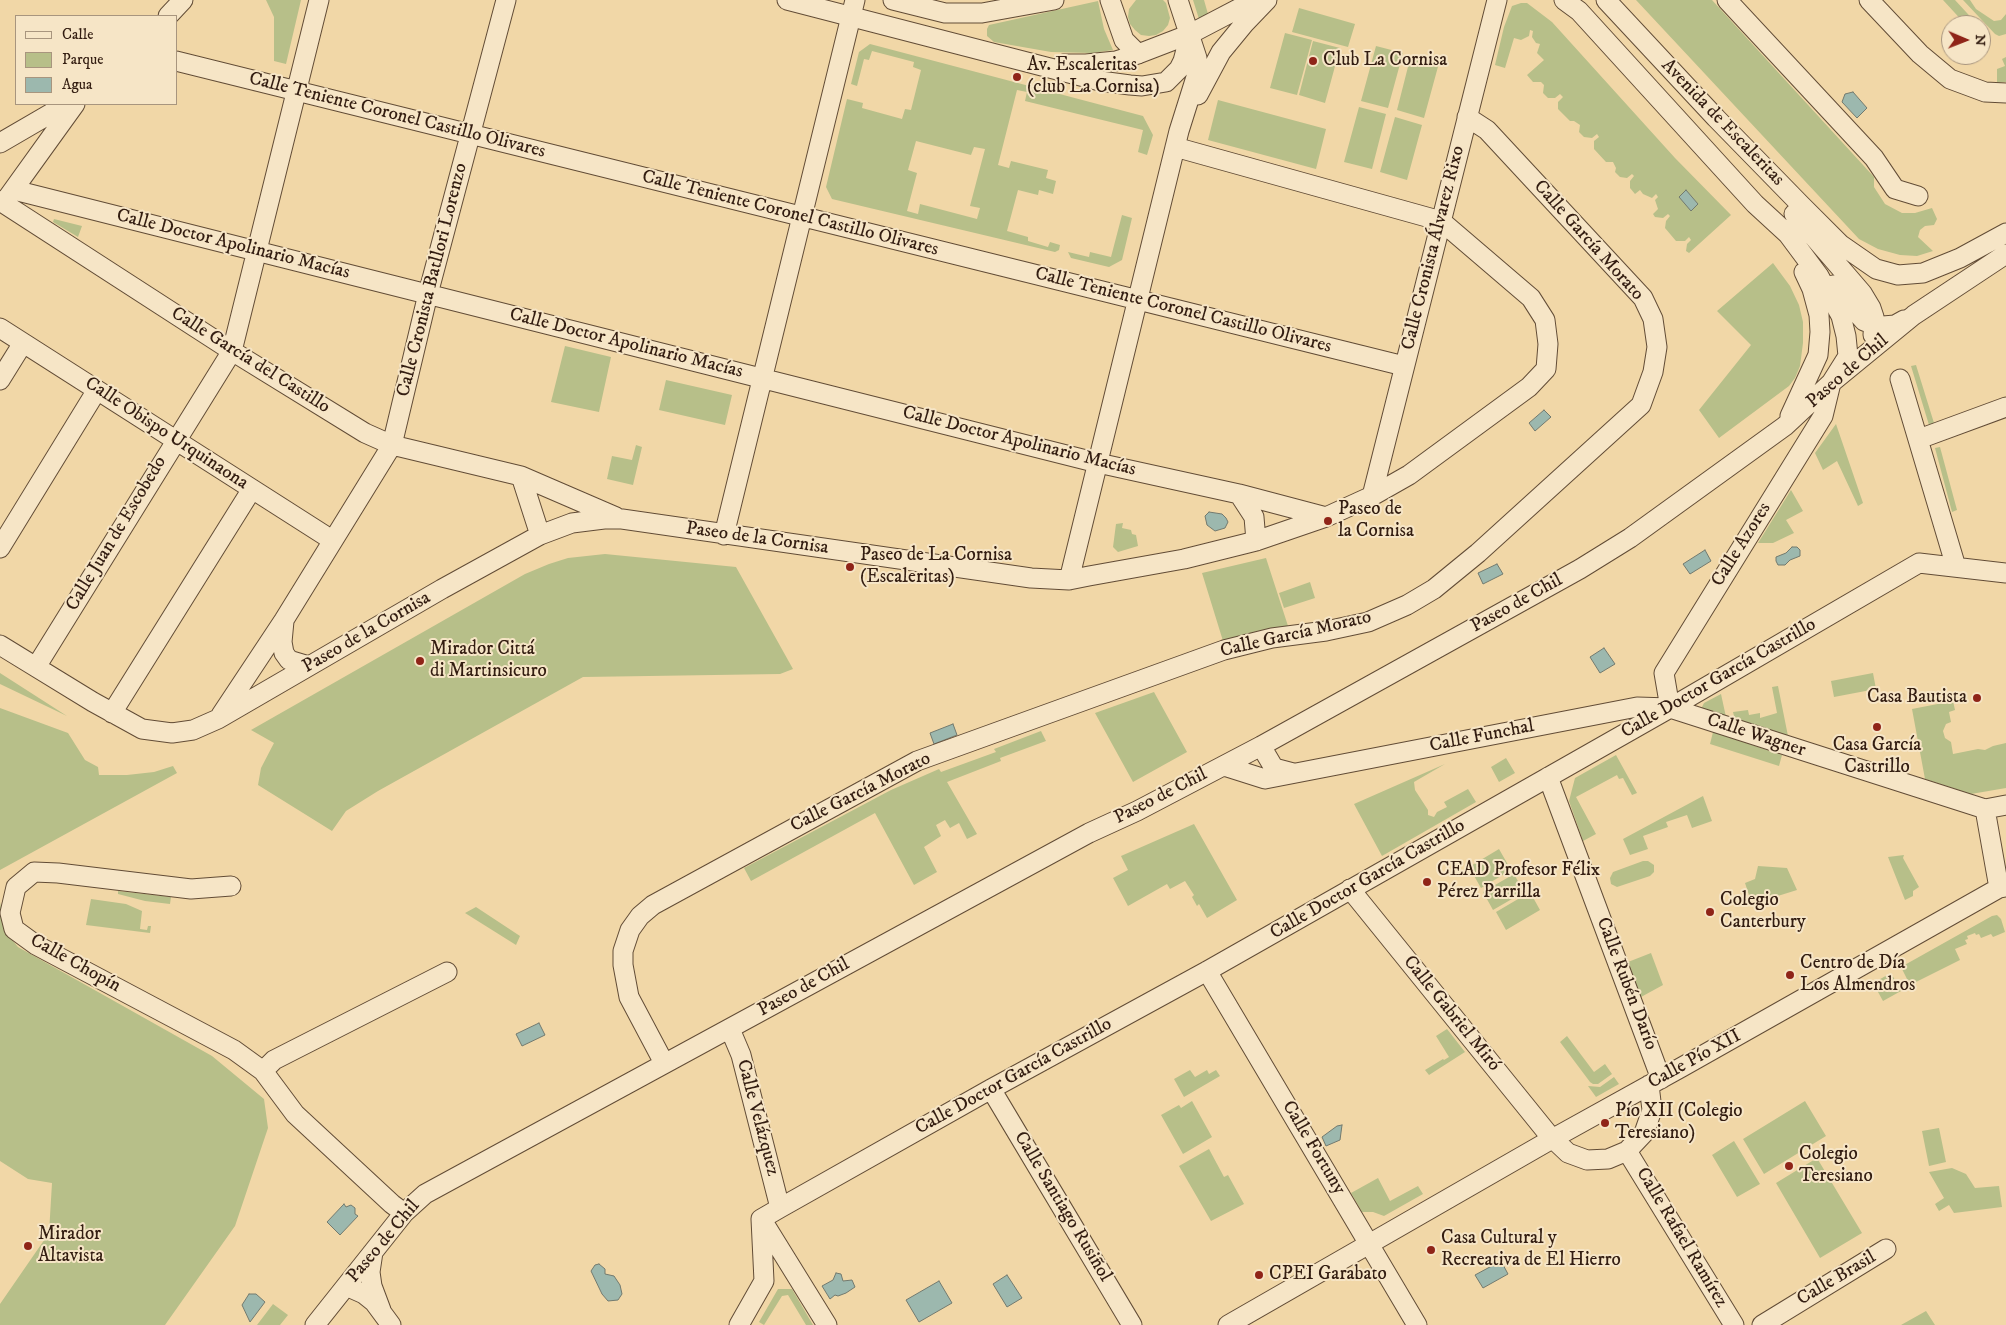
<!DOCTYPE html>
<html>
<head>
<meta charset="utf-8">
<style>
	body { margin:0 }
	#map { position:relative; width:2006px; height:1325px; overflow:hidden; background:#f1d7a7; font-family:"IM FELL DW Pica",serif }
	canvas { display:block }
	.legend { position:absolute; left:15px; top:15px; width:162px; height:90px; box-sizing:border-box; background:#f6e5c6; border:1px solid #a8957e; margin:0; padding:6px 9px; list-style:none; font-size:15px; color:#331d11 }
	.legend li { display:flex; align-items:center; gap:10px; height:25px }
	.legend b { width:25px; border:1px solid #a8957e }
	.north { position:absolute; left:1941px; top:15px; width:50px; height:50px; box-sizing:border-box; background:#f6e5c6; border:1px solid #a8957e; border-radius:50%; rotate:91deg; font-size:14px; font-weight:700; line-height:20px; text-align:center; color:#331d11 }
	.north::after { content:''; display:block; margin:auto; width:18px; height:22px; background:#8f2418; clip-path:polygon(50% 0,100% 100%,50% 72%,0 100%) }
</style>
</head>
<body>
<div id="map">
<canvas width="2006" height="1325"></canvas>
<ul class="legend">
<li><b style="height:6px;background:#f6e5c6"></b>Calle</li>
<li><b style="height:14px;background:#b7bf89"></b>Parque</li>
<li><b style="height:14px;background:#9cb8ae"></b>Agua</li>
</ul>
<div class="north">N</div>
</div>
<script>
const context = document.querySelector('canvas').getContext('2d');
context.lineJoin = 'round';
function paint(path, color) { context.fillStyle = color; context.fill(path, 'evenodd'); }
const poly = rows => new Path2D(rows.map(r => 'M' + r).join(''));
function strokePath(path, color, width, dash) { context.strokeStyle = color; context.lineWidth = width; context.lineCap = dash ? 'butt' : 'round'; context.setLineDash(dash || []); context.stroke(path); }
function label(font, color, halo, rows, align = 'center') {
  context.font = font + ' "IM FELL DW Pica",serif'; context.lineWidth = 4; context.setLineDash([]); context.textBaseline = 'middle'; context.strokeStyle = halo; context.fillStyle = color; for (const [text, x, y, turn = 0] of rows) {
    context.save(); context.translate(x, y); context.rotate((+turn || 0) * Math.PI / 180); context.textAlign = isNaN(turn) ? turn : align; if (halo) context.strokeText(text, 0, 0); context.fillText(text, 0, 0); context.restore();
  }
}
const green = poly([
	[266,0,301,0,286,64,274,61,274,17],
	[1136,0,1163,0,1166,3,1170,18,1168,25,1163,31,1156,35,1149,36,1141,35,1135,30,1130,24,1128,17,1129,9],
	[1193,0,1204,0,1208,14,1199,19],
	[1636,0,1712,0,1874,177,1874,187,1885,204,1902,213,1915,213,1932,208,1937,219,1934,225,1925,226,1920,230,1918,237,1933,251,1917,256,1900,255,1878,249,1859,239],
	[1943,0,1955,0,1978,25,1966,25],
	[1963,0,1970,0,1976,9,1994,21,2001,20,2006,14,2006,34,1999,36,1995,34],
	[1098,1,1104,29,1113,50,1092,53,1051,52,994,42,987,36,987,29,989,25],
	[1521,3,1527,3,1552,22,1675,158,1731,215,1689,253,1686,251,1687,244,1691,240,1689,237,1685,241,1676,241,1665,228,1666,221,1670,216,1668,214,1663,218,1655,217,1653,214,1658,209,1655,200,1658,197,1656,194,1652,198,1643,194,1640,190,1635,194,1630,188,1630,181,1634,176,1632,174,1627,178,1620,177,1615,172,1616,168,1613,162,1606,162,1594,149,1594,141,1599,137,1597,134,1592,138,1584,137,1579,132,1580,125,1574,121,1570,121,1558,109,1558,102,1563,97,1560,94,1555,98,1548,98,1543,93,1544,85,1541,82,1533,82,1527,75,1544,60,1537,53,1540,44,1536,43,1532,37,1533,31,1530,30,1529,36,1521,40,1514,38,1505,68,1495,65,1504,27,1512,6],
	[1299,8,1355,24,1348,47,1292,32],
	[1285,33,1312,40,1297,95,1270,88],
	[1313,41,1340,48,1325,103,1299,95],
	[870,44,1143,116,1153,135,1147,155,1138,152,1143,130,1025,101,1027,92,1017,90,998,165,1009,168,1011,161,1048,170,1046,178,1056,181,1053,194,1039,190,1038,195,1018,190,1007,231,1028,237,1028,241,1048,247,1050,242,1060,245,1059,250,1055,252,832,199,826,187,847,99,863,103,862,108,902,119,905,109,911,110,921,70,913,67,914,62,872,51,869,60,864,59,857,86,851,84,859,52],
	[916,141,971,155,974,147,985,149,970,206,980,208,977,219,920,204,918,214,907,211,917,173,908,170],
	[1376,46,1403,53,1388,108,1361,101],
	[1411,55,1439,63,1424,118,1397,110],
	[2006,57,2006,82,1997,83,1997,69,2005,66,2002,59],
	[1218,100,1326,129,1316,169,1208,140],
	[1359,107,1386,114,1372,169,1344,162],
	[1395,117,1422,125,1407,180,1380,172],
	[1122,215,1132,218,1122,260,1109,267,1071,258,1068,252,1089,257,1090,252,1111,257],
	[54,219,82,226,78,237,53,222],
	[1773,263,1790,286,1799,305,1803,322,1803,343,1800,366,1795,378,1789,386,1719,438,1699,410,1751,345,1717,311],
	[565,346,611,357,599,412,551,402],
	[1916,365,1934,423,1929,425,1911,366],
	[666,380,732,395,725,425,659,410],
	[1836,424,1863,503,1858,506,1837,461,1823,470,1815,453],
	[636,445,642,447,633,485,607,479,612,456,632,460],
	[1940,447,1957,510,1952,512,1935,448],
	[1791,490,1803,511,1786,520,1794,533,1773,543,1758,543],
	[1123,523,1122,528,1131,530,1132,534,1136,535,1138,546,1118,552,1113,547,1116,524],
	[605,554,736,567,793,669,780,674,583,677,378,791,346,811,332,831,258,785,261,768,274,743,251,730,525,574,549,564,568,558],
	[1266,558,1288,626,1223,641,1202,573],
	[1310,582,1315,598,1284,608,1279,593],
	[0,673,67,716,0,684],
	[1873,673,1876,689,1834,697,1831,681],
	[1778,686,1788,736,1735,720,1733,712,1748,710,1749,715,1760,713,1760,718,1777,713,1772,687],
	[1154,692,1187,752,1133,782,1095,713],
	[1721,694,1726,717,1703,709,1702,707,1704,703],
	[1953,701,1955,710,1949,712,1951,722,1946,724,1943,731,1945,738,1951,742,1953,754,1978,749,1985,750,1993,746,2006,743,2006,788,1971,794,1925,779,1912,709],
	[0,708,68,733,85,760,98,767,99,775,127,775,154,772,173,766,177,773,0,870],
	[1041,731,1046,741,1000,758,1001,761,947,782,977,834,967,839,959,823,950,828,945,820,936,825,941,836,924,847,937,872,914,885,875,813,751,881,744,868,891,790,939,769,941,772,996,752,994,749],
	[1713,732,1782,755,1779,766,1710,744],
	[1616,755,1637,793,1632,795,1623,778,1619,779,1617,775,1576,797,1596,834,1583,841,1569,801,1575,778],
	[1506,758,1515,773,1499,782,1491,767],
	[1445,764,1414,782,1415,790,1428,810,1428,815,1434,817,1437,812,1447,807,1444,802,1468,789,1476,802,1382,856,1354,804],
	[1703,796,1712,821,1692,828,1687,815,1666,822,1668,827,1643,836,1648,849,1630,855,1623,839],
	[1194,824,1237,900,1207,918,1199,904,1197,906,1192,897,1194,895,1185,881,1170,889,1167,884,1128,906,1113,878,1128,870,1121,856],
	[1499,849,1511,870,1481,888,1469,867],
	[1904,855,1903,858,1919,887,1913,891,1913,896,1905,900,1888,857],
	[1643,861,1648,861,1654,865,1654,872,1650,876,1617,887,1611,884,1610,878,1613,872],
	[1758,866,1787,868,1797,890,1752,904,1745,883,1755,879],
	[1514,874,1524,892,1493,910,1483,892],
	[118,891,171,897,170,904,145,901,118,894],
	[1530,892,1540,910,1506,930,1496,912],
	[91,899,126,904,142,911,140,929,147,930,148,926,151,926,150,933,86,925],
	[0,902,5,931,18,947,212,1056,264,1099,268,1128,235,1226,165,1325,0,1325,0,1304,49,1233,52,1183,28,1179,0,1161],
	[476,907,520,936,516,945,465,913],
	[1997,915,2001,919,2005,932,1993,937,1991,934,1981,938,1979,934,1976,935,1975,933,1967,936,1968,939,1965,940,1967,944,1955,949,1960,960,1910,985,1901,967,1992,916],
	[1651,953,1663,985,1641,997,1628,962],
	[1891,973,1901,991,1883,1001,1873,983],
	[1447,1029,1465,1052,1429,1075,1425,1070,1443,1059,1444,1060,1449,1057,1436,1036],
	[1567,1036,1594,1072,1605,1064,1612,1074,1598,1084,1593,1084,1590,1082,1560,1042],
	[1190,1070,1195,1077,1207,1070,1209,1074,1216,1070,1220,1076,1184,1097,1174,1079],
	[1614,1077,1619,1084,1596,1097,1588,1086,1600,1087],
	[1192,1101,1212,1137,1183,1154,1161,1115,1179,1105,1181,1108],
	[1805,1101,1826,1136,1764,1174,1743,1139],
	[1939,1128,1946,1162,1929,1166,1922,1131],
	[1734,1141,1760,1184,1737,1197,1712,1155],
	[1209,1149,1224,1177,1228,1175,1244,1204,1211,1221,1179,1166],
	[1817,1158,1862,1233,1820,1258,1776,1183],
	[1952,1168,1966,1174,1975,1188,1999,1186,2002,1207,1954,1213,1949,1205,1939,1211,1935,1204,1944,1198,1929,1172],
	[1378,1178,1390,1201,1418,1186,1423,1194,1384,1216,1373,1212,1362,1212,1351,1193],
	[778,1289,792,1289,813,1325,806,1325,788,1295,782,1296,764,1325,759,1322],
	[273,1304,288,1315,280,1325,257,1325],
	[1926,1311,1935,1325,1901,1325]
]);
const water = poly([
	[1853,92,1867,108,1857,118,1842,102,1845,94,1853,92],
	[1686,190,1698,204,1691,211,1679,197,1686,190],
	[1544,410,1551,417,1535,431,1529,423,1544,410],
	[1209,512,1222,514,1226,518,1228,522,1225,528,1215,531,1207,525,1205,516,1209,512],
	[1792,547,1797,547,1800,550,1800,556,1790,560,1785,565,1778,565,1776,561,1776,557,1786,553,1792,547],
	[1705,550,1711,561,1690,574,1683,564,1705,550],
	[1497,564,1503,574,1483,584,1478,573,1497,564],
	[1604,648,1615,664,1600,673,1590,657,1604,648],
	[953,724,957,735,934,744,930,733,953,724],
	[539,1023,545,1035,522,1046,516,1034,539,1023],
	[1342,1125,1340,1140,1326,1146,1322,1137,1337,1126,1342,1125],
	[344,1204,346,1207,351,1205,355,1208,355,1214,358,1216,340,1235,327,1222,344,1204],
	[1501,1261,1508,1274,1483,1288,1475,1275,1501,1261],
	[599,1264,605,1269,605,1274,614,1276,620,1285,622,1294,618,1300,608,1301,602,1294,591,1271,595,1265,599,1264],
	[836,1273,841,1274,843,1281,852,1280,855,1287,846,1293,838,1296,835,1295,830,1299,822,1286,833,1280,836,1273],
	[1007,1275,1022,1298,1007,1307,993,1284,1007,1275],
	[939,1281,952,1303,919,1322,906,1300,939,1281],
	[249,1294,256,1294,265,1302,250,1322,242,1305,249,1294]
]);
const minor = poly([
	[787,0,1100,81,1130,85,1142,86,1166,82,1179,69,1183,61,1190,35],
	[893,0,945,13,982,13,1054,0],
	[1110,0,1124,40,1138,54],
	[1564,0,1579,11,1755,204,1792,238],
	[1606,0,1716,118,1801,205,1840,244,1876,269,1898,275,1923,273,1960,258,2006,233],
	[1727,0,1874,158,1895,189,1918,196],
	[1869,0,1920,54,1950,79,1985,92,2006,93],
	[168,16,183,0],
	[176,61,1404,366],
	[1063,64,1086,64,1116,61,1138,54,1190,34,1255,0],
	[1198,95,1221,52,1244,24,1267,0],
	[0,143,67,104],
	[14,190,1098,463,1239,494,1326,517],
	[8,197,75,104],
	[0,201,232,351,365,433,392,445,521,476,616,517],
	[1794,214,1862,293,1871,308,1874,317,1873,335],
	[1833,285,1864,321,1874,325,1883,326,1895,325,1904,320],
	[0,328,332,540],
	[1900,379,1956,567],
	[0,380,23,343],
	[1790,416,1818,355,1820,332,1819,315,1812,289,1804,272],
	[1919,439,2006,407],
	[521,476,540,535],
	[1239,494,1254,517,1256,541],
	[1372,496,1497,0],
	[724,535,855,0],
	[0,548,97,390],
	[1069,580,1179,131,1196,77,1197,58,1178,0],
	[284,621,282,642,284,653,289,660,309,666],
	[0,645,93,702,142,729,172,733,193,730,218,719,442,589,540,535,572,523,604,519,622,519,1031,578,1069,580,1089,576,1184,559,1256,541,1326,517,1372,496,1409,475,1529,387,1546,369,1548,344,1545,320,1531,298,1441,221,1175,147],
	[36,667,232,351,319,0],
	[1670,708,1664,673,1823,416,1831,383,1848,356,1846,336,1841,316,1819,276,1784,229],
	[112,713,252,489],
	[221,715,284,620,392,445,428,294,506,0],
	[1261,746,1274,768,1293,773],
	[1224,766,1265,779,1637,707,1670,708,1985,809,2006,805],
	[1548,777,1661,1079],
	[1985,809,1999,888],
	[231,886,191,889,58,873,34,872,16,887,10,913,14,929,36,945,234,1050,263,1071,295,1114,392,1204,404,1213],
	[1350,889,1549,1135,1568,1153,1587,1160,1608,1159,1627,1151,1644,1133,1652,1110,1649,1085],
	[1207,971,1417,1325],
	[730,1029,741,1055,780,1208],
	[664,1063,629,997,623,965,623,951,630,930,640,916,653,905,917,761,1224,650,1272,638,1326,631,1368,622,1407,605,1434,589,1478,553,1641,405,1653,372,1657,347,1653,319,1643,298,1487,130,1467,117],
	[263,1071,274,1060,447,972],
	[991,1089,1132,1325],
	[1627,1151,1734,1325],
	[762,1220,827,1325],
	[373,1252,370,1272,372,1286,381,1310],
	[346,1286,364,1294,374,1302,391,1325],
	[315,1325,404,1213,425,1194,1089,833,1137,811,1261,746,1580,569,1630,538,1785,426,1831,383,1914,315,2006,254],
	[739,1325,764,1281,761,1219,780,1208,991,1089,1207,971,1670,708,1919,563,2006,573],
	[1228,1325,1552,1139,1682,1067,1999,888,2006,887],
	[1762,1325,1886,1249]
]);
const markers = [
	[1313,61,5,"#8f2418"],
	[1017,77,5,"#8f2418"],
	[1328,521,5,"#8f2418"],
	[850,567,5,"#8f2418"],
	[420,661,5,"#8f2418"],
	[1977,698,5,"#8f2418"],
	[1877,727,5,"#8f2418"],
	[1427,882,5,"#8f2418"],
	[1710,912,5,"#8f2418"],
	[1790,975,5,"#8f2418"],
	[1605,1123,5,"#8f2418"],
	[1789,1166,5,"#8f2418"],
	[28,1246,5,"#8f2418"],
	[1431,1250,5,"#8f2418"],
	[1259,1275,5,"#8f2418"]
];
const poiNames = [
	["Club La Cornisa",1323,61],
	["Av. Escaleritas",1027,66],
	["(club La Cornisa)",1027,88],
	["Paseo de",1338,510],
	["la Cornisa",1338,532],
	["Paseo de La Cornisa",860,556],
	["(Escaleritas)",860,578],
	["Mirador Cittá",430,650],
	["di Martinsicuro",430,672],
	["Casa Bautista",1967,698,"right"],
	["Casa García",1877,746,"center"],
	["Castrillo",1877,768,"center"],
	["CEAD Profesor Félix",1437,871],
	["Pérez Parrilla",1437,893],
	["Colegio",1720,901],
	["Canterbury",1720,923],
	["Centro de Día",1800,964],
	["Los Almendros",1800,986],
	["Pío XII (Colegio",1615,1112],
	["Teresiano)",1615,1134],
	["Colegio",1799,1155],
	["Teresiano",1799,1177],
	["Mirador",38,1235],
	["Altavista",38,1257],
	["Casa Cultural y",1441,1239],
	["Recreativa de El Hierro",1441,1261],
	["CPEI Garabato",1269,1275]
];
const streetNames = [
	["Calle Teniente Coronel Castillo Olivares",397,116,14],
	["Avenida de Escaleritas",1722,123,46],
	["Calle Teniente Coronel Castillo Olivares",790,214,14],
	["Calle García Morato",1588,241,48],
	["Calle Doctor Apolinario Macías",233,245,14],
	["Calle Cronista Álvarez Rixo",1434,248,-76],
	["Calle Cronista Batllori Lorenzo",433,280,-76],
	["Calle Teniente Coronel Castillo Olivares",1183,311,14],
	["Calle Doctor Apolinario Macías",626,344,14],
	["Calle García del Castillo",250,361,32],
	["Paseo de Chil",1848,372,-41],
	["Calle Obispo Urquinaona",166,434,33],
	["Calle Doctor Apolinario Macías",1019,442,14],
	["Calle Juan de Escobedo",117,534,-59],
	["Paseo de la Cornisa",757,539,8],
	["Calle Azores",1742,545,-58],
	["Paseo de Chil",1517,604,-29],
	["Paseo de la Cornisa",367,633,-30],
	["Calle García Morato",1296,635,-13],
	["Calle Doctor García Castrillo",1719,679,-30],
	["Calle Wagner",1756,736,18],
	["Calle Funchal",1482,737,-11],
	["Calle García Morato",861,793,-27],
	["Paseo de Chil",1161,797,-27],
	["Calle Doctor García Castrillo",1368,880,-30],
	["Calle Chopín",75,964,29],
	["Calle Rubén Darío",1626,984,69],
	["Paseo de Chil",804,988,-29],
	["Calle Gabriel Miró",1451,1014,51],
	["Calle Pío XII",1695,1060,-29],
	["Calle Doctor García Castrillo",1014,1077,-29],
	["Calle Velázquez",757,1118,75],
	["Calle Fortuny",1313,1148,59],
	["Calle Santiago Rusiñol",1062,1207,59],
	["Calle Rafael Ramírez",1681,1238,59],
	["Paseo de Chil",384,1242,-50],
	["Calle Brasil",1837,1279,-31]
];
paint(green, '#b7bf89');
paint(water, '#9cb8ae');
strokePath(water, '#727a6f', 1);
strokePath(minor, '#624c36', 21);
strokePath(minor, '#f6e5c6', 19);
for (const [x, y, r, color] of markers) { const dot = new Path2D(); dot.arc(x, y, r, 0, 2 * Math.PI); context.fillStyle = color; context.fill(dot); strokePath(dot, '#f6e5c6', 2); }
label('19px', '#331d11', '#f6e5c6', poiNames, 'left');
label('19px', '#331d11', '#f6e5c6', streetNames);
</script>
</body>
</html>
